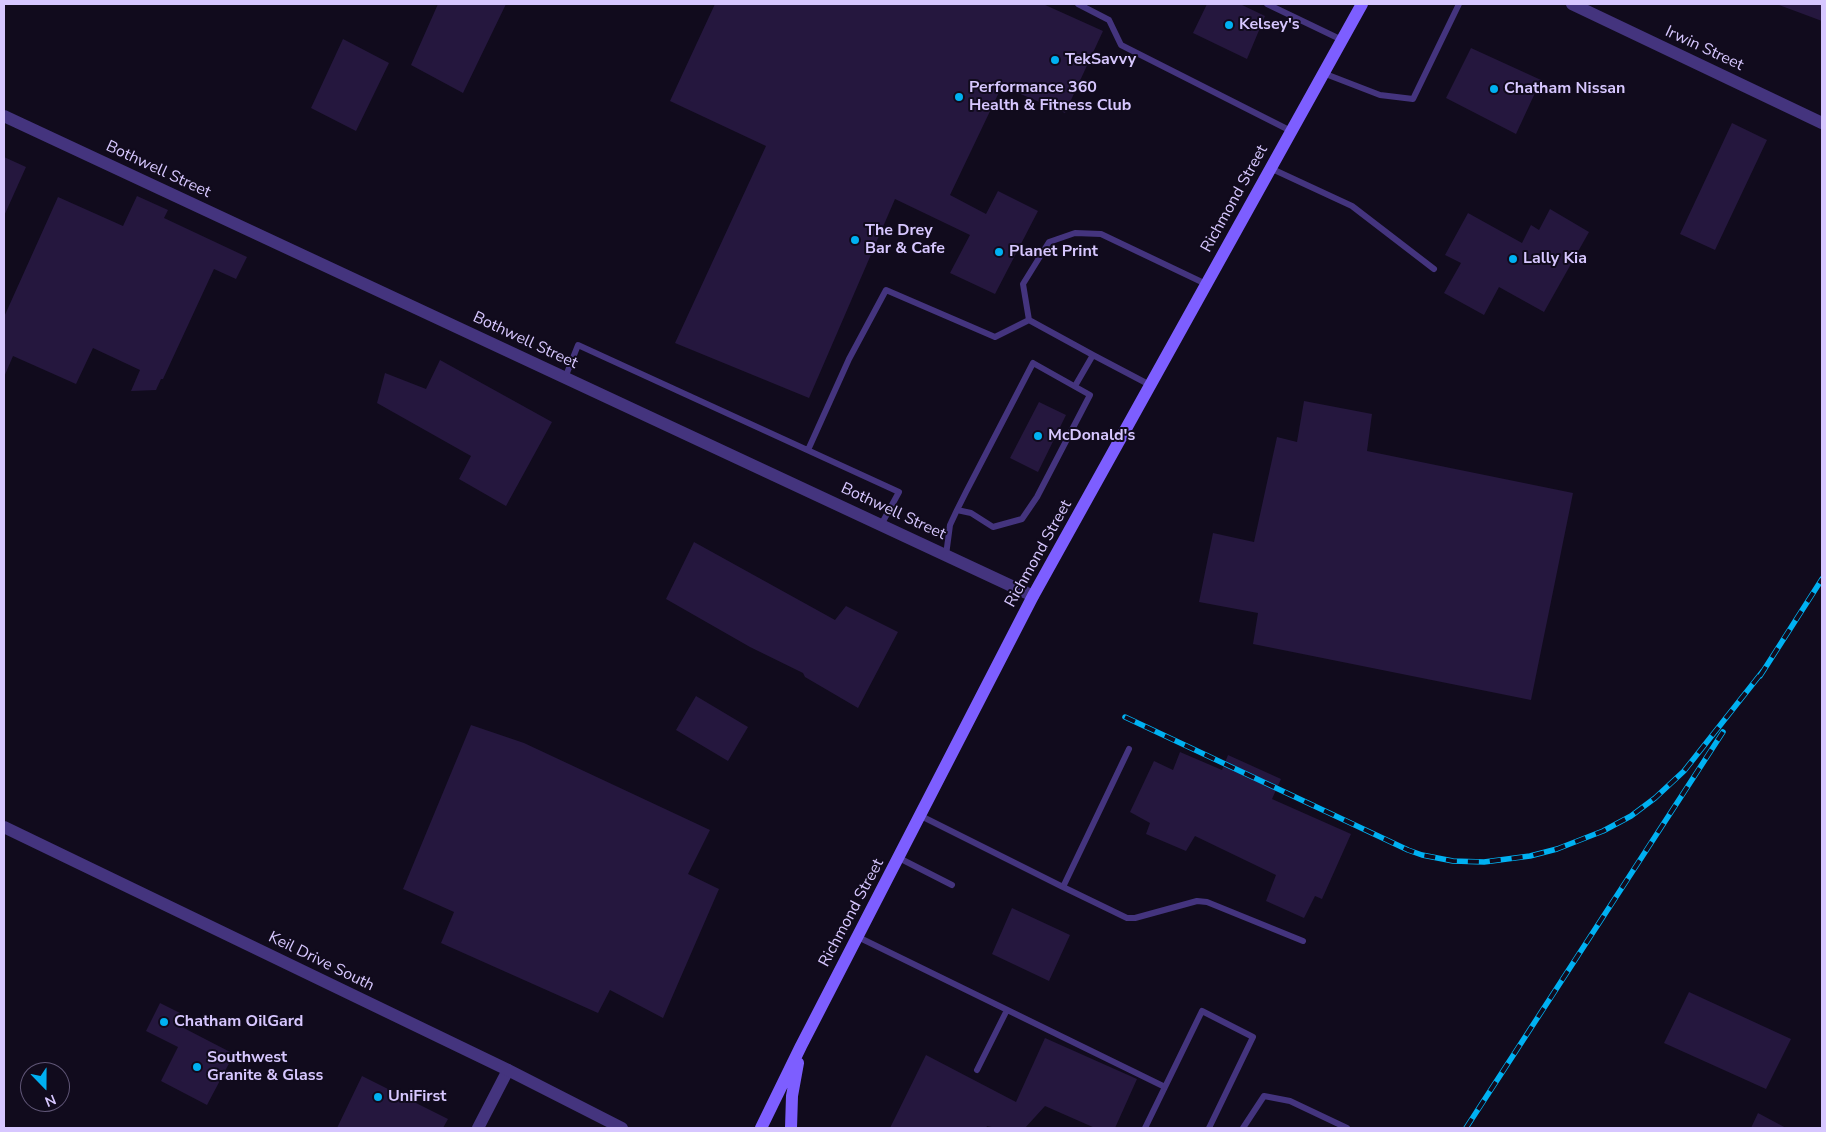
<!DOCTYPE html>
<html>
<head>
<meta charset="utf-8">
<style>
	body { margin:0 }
	#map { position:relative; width:1826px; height:1132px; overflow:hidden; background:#110b1d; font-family:"Nunito Sans",sans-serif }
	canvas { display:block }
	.frame { position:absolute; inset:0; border:5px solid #d7c7ff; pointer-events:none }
	.north { position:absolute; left:20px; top:1062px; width:50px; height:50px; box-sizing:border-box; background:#110b1d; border:1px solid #605677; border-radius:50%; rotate:158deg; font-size:14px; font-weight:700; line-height:20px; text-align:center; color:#d7c7ff }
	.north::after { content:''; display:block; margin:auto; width:18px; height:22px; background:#00b1f2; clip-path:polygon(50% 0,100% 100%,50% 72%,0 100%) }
</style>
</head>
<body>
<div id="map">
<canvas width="1826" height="1132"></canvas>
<div class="frame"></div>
<div class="north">N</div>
</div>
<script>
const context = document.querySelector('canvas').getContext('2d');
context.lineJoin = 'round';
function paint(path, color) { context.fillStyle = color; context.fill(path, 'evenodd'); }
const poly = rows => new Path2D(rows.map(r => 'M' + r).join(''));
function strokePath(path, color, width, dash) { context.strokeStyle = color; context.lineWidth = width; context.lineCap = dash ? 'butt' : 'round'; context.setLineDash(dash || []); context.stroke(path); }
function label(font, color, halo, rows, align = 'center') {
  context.font = font + ' "Nunito Sans",sans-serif'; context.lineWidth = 4; context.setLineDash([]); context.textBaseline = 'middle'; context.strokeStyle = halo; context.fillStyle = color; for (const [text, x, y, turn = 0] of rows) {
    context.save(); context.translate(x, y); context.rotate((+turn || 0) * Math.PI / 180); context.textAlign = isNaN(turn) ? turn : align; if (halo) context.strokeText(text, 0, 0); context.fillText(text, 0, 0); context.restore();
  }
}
const building = poly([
	[438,4,506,4,463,93,411,65],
	[715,4,1043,4,1103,31,1065,113,1002,86,950,195,986,214,998,191,1038,211,995,294,950,273,970,235,895,199,809,398,675,343,766,146,670,101],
	[1207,4,1240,4,1265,16,1247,59,1193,33],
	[1779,4,1822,4,1822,21,1779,5],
	[343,39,389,63,356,131,311,108],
	[1471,48,1541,80,1516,134,1446,98],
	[1732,123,1767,140,1715,250,1680,234],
	[4,157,26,167,4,216],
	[137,196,168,210,164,218,247,257,236,279,214,269,163,379,161,379,156,390,131,391,140,370,93,348,76,384,13,356,4,377,4,317,58,197,123,226],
	[1550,209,1589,232,1544,312,1499,287,1484,315,1444,293,1461,263,1445,255,1468,213,1522,243,1531,225,1539,230],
	[440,360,552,422,506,506,459,479,471,456,377,403,385,373,426,389],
	[1304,401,1372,414,1367,451,1573,493,1531,700,1253,644,1258,613,1199,602,1213,533,1254,542,1277,437,1297,442],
	[1039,402,1066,415,1038,472,1010,458],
	[694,542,835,620,846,606,898,632,858,708,805,677,803,673,750,647,666,599],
	[696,696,748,727,728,761,676,730],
	[471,725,524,743,710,830,688,874,719,889,663,1018,610,990,598,1013,441,943,454,912,403,889],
	[1180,752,1222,770,1228,755,1281,779,1272,799,1351,834,1322,899,1315,896,1304,918,1266,901,1276,875,1195,836,1186,851,1146,834,1150,823,1130,812,1154,761,1173,770],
	[1012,908,1070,935,1049,981,992,954],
	[1689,992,1791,1039,1766,1089,1664,1043],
	[160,1003,182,1014,176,1024,234,1054,207,1105,161,1081,178,1047,146,1031],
	[1045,1038,1137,1079,1115,1128,1095,1128,1045,1106,1025,1128,996,1128,987,1126,986,1128,890,1128,926,1055,1016,1102],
	[362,1076,448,1119,443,1128,337,1128],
	[1758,1113,1786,1128,1751,1128]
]);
const service = poly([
	[1078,4,1109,20,1121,45,1291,131],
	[1267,4,1342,40],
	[1323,73,1380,95,1413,99,1459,4],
	[1270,168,1352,206,1434,269],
	[1093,355,1029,320,1023,284,1049,242,1075,233,1101,234,1206,284],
	[565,378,578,345,899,492,881,525],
	[1075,386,1093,355,1150,385],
	[808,450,849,359,886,290,995,337,1029,320],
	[946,555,950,525,957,510,966,492,1033,363,1090,395,1037,497,1022,519,993,527,971,513,957,510],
	[921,816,1063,887,1129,749],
	[899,858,952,885],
	[1063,887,1127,918,1135,918,1197,901,1207,902,1303,941],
	[858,937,1165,1087],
	[977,1070,1007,1010],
	[1145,1128,1202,1011,1253,1037,1209,1128],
	[1243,1128,1264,1096,1290,1101,1347,1128]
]);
const minor = poly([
	[1572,4,1822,123],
	[4,116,1033,596],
	[478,1128,508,1070]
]);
const tertiary = poly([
	[4,827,508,1070,622,1128]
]);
const secondary = poly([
	[761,1128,801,1046,1033,596,1362,4],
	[791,1128,792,1096,798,1063]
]);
const rail = poly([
	[1760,676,1822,579],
	[1125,717,1408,850,1422,855,1453,861,1484,862,1530,856,1557,849,1603,831,1631,816,1655,798,1684,771,1763,671],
	[1466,1128,1723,732]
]);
const markers = [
	[1229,25,5,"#00b1f2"],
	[1055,60,5,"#00b1f2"],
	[1494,89,5,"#00b1f2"],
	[959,97,5,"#00b1f2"],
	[855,240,5,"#00b1f2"],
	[999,252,5,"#00b1f2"],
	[1513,259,5,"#00b1f2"],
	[1038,436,5,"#00b1f2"],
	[164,1022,5,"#00b1f2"],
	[197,1067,5,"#00b1f2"],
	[378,1097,5,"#00b1f2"]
];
const poiNames = [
	["Kelsey's",1239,25],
	["TekSavvy",1065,60],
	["Performance 360",969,88],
	["Health & Fitness Club",969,106],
	["Chatham Nissan",1504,89],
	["The Drey",865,231],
	["Bar & Cafe",865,249],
	["Planet Print",1009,252],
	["Lally Kia",1523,259],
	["McDonald's",1048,436],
	["Chatham OilGard",174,1022],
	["Southwest",207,1058],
	["Granite & Glass",207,1076],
	["UniFirst",388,1097]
];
const streetNames = [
	["Irwin Street",1704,49,25],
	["Bothwell Street",158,170,25],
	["Richmond Street",1235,199,-61],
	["Bothwell Street",525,341,25],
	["Bothwell Street",893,512,25],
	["Richmond Street",1039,554,-61],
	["Richmond Street",852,913,-62],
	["Keil Drive South",321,962,26]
];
paint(building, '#25173e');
strokePath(service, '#44347e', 6);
strokePath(minor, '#44347e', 12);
strokePath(tertiary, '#44347e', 12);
strokePath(secondary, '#7d5eff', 12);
strokePath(rail, '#00b1f2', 5.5);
strokePath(rail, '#110b1d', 4, [11]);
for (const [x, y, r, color] of markers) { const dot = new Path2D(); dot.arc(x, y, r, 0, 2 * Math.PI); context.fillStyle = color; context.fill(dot); strokePath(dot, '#110b1d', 2); }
label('bold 16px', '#d7c7ff', '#110b1d', poiNames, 'left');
label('16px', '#d7c7ff', '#110b1d', streetNames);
</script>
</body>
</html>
